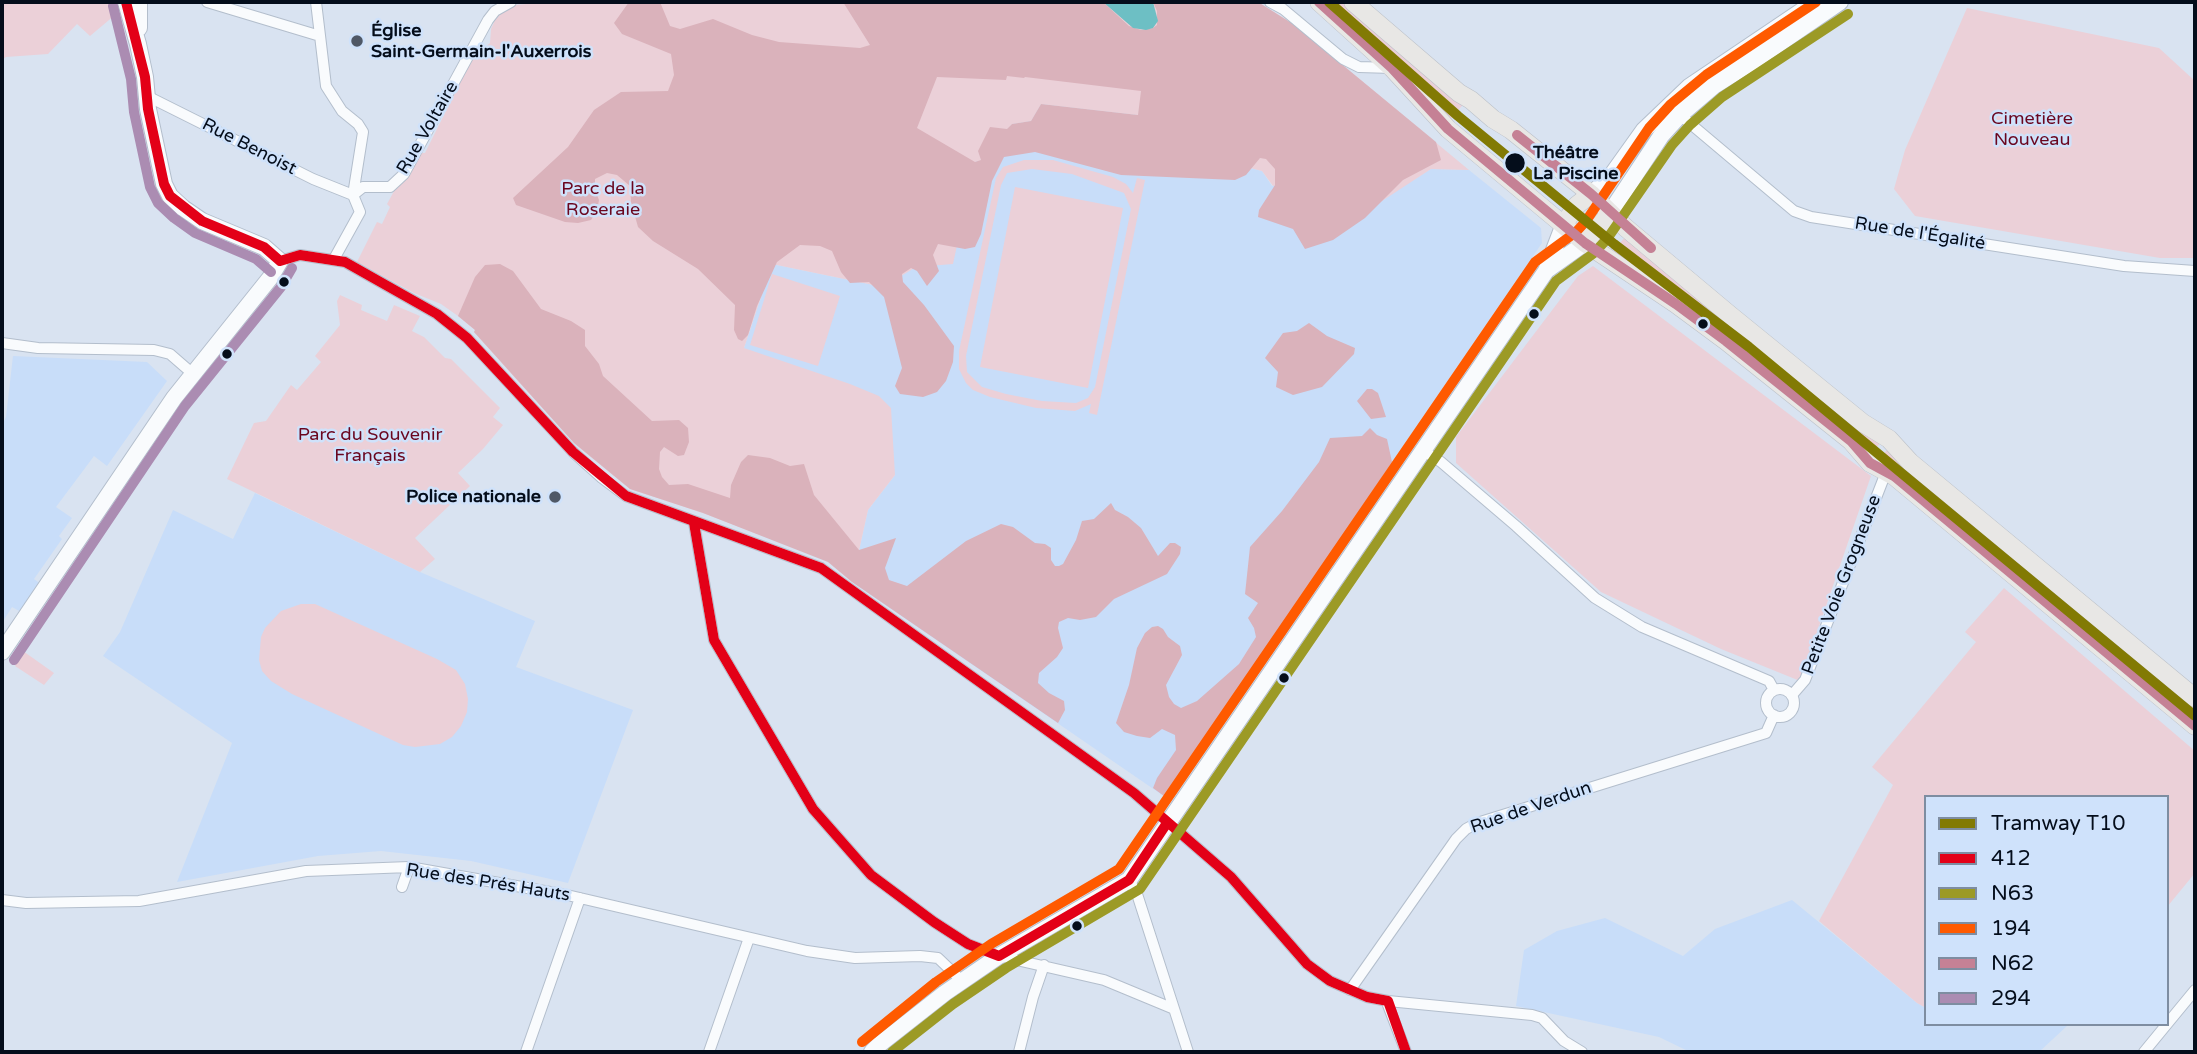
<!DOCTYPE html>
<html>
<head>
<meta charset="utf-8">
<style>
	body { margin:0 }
	#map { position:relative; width:2197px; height:1054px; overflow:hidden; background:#d9e3f1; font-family:"Varela Round",sans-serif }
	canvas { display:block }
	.frame { position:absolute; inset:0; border:4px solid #040d1b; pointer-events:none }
	.legend { position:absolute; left:1924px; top:795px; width:245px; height:231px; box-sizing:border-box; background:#cfe2fb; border:2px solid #7e8da1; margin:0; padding:9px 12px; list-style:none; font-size:21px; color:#040d1b }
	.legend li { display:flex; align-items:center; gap:14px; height:35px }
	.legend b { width:35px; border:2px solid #7e8da1 }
</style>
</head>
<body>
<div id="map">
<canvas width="2197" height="1054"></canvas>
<div class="frame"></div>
<ul class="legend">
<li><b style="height:9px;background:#827a04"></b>Tramway T10</li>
<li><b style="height:9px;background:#e30017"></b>412</li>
<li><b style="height:9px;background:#9c9a26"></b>N63</li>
<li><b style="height:9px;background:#ff5a00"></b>194</li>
<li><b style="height:9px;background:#c58195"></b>N62</li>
<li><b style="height:9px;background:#ab8cb2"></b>294</li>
</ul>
</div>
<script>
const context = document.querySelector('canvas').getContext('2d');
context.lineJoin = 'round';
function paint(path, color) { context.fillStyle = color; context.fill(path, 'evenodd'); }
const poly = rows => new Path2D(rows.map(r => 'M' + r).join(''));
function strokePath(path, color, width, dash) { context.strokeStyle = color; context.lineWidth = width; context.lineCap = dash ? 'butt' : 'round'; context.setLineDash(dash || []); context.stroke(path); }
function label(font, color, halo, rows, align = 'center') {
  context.font = font + ' "Varela Round",sans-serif'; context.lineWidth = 5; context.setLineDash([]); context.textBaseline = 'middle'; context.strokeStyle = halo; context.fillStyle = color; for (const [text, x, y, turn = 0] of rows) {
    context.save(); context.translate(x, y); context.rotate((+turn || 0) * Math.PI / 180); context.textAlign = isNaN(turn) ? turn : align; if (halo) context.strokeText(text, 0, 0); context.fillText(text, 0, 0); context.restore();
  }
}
const built = poly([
	[917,128,1180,150,1262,171,1272,186,1278,184,1393,192,1431,169,1469,170,1541,228,1542,243,1392,462,1168,799,852,582,868,510,895,475,744,348,772,264,883,287],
	[13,356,147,362,167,381,107,466,94,456,56,507,72,518,59,536,62,539,34,579,42,585,21,612,12,607,2,623,2,425,6,417],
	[255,493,420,572,535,621,516,667,633,710,568,883,471,861,381,851,318,856,177,882,232,743,103,656,120,632,173,510,233,539],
	[1792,900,1917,1003,1926,1008,1926,1024,2065,1024,2067,1026,2039,1052,1690,1052,1659,1037,1516,1006,1524,950,1557,931,1605,918,1683,956,1715,929]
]);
const green = poly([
	[2,2,113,2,115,15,90,36,77,24,48,54,6,57,2,60],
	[550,2,1258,2,1293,24,1469,170,1431,169,1356,218,1279,184,1273,186,1262,171,1180,150,1138,115,1041,104,1031,121,1012,124,981,161,975,162,953,264,916,267,883,287,772,264,744,348,850,384,879,396,891,408,895,475,868,510,852,582,828,561,703,513,630,489,574,443,474,332,475,330,458,316,441,304,414,293,357,262,377,222,382,224,390,207,387,204,399,182,419,153,425,153,473,57,490,43,491,29,495,20,501,13,514,5],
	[1324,2,1349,2,1467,100,1448,122],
	[1967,8,2159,48,2195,81,2195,258,2160,258,1915,216,1894,189,1905,150],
	[1024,160,1053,160,1113,177,1126,184,1133,193,1137,178,1145,180,1097,415,1089,413,1091,404,1075,411,1036,408,990,397,973,390,966,383,959,369,959,351,996,178,1003,167],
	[1032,169,1072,174,1124,193,1131,209,1095,387,1088,398,1076,403,1042,401,1006,394,982,387,967,372,966,356,1001,185,1007,173],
	[1015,187,1123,208,1088,388,980,367],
	[1625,237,1883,440,1870,455,1611,254],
	[1593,266,1871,476,1800,681,1721,649,1601,592,1456,463,1456,437,1578,276],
	[772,274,840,296,818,366,750,345],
	[340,295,362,305,361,310,387,321,394,305,420,316,412,331,424,337,445,358,451,359,500,408,493,417,503,425,483,449,458,473,470,486,415,538,435,559,420,572,227,479,254,423,266,421,291,385,297,390,321,362,315,356,340,325,337,301],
	[1890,446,2195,702,2195,720,1878,461],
	[2004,588,2195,751,2195,873,2167,907,2167,797,1926,797,1926,1008,1917,1003,1819,921,1893,785,1872,767,1976,642,1965,632],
	[301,604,315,604,437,659,456,670,465,684,468,699,467,712,461,726,452,737,440,744,415,747,403,745,292,694,271,681,262,671,259,660,261,637,265,628,281,611],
	[23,651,54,673,44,685,15,666]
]);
const forest = poly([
	[629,2,660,2,670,26,680,29,713,19,752,35,779,42,860,48,870,45,843,2,1103,2,1129,26,1141,30,1153,28,1157,25,1157,11,1153,2,1258,2,1293,24,1436,142,1441,160,1403,180,1365,218,1333,240,1305,249,1293,229,1258,217,1259,210,1275,185,1275,169,1266,159,1260,158,1246,175,1235,180,1121,175,1035,152,1004,157,992,181,981,234,975,247,965,249,938,244,933,255,939,271,927,286,917,271,911,268,902,274,903,282,924,305,954,346,953,362,946,381,937,392,923,397,900,394,895,386,902,368,884,297,869,282,850,283,841,272,832,251,820,246,800,245,777,262,757,306,748,335,742,341,738,339,734,330,735,305,698,269,653,241,638,227,631,202,630,186,617,175,607,173,595,179,595,190,599,200,597,211,591,220,578,223,565,222,516,205,513,198,568,147,594,110,621,92,668,91,674,75,671,54,622,34,614,23],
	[1007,76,1024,78,1025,77,1141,91,1138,115,1041,104,1031,121,1012,124,1007,129,990,127,978,151,981,160,975,162,917,128,937,77,1006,80],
	[500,264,513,271,541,309,571,321,585,330,585,346,599,364,603,376,652,421,679,420,688,428,689,442,684,455,678,456,664,447,660,452,659,469,662,477,669,485,688,484,730,498,731,485,741,462,748,455,770,458,790,466,804,464,814,495,859,550,896,538,885,568,889,580,907,586,966,541,1001,524,1013,527,1035,543,1045,544,1051,548,1051,560,1055,566,1059,566,1063,564,1076,540,1082,521,1094,519,1111,503,1115,510,1128,517,1141,528,1158,556,1170,543,1175,543,1181,547,1180,554,1167,574,1114,599,1096,617,1080,620,1068,618,1059,622,1058,628,1063,648,1057,657,1039,673,1038,683,1049,693,1064,701,1065,710,1058,723,852,582,828,562,703,513,630,489,574,443,474,332,475,330,458,316,475,277,485,265],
	[1309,323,1327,336,1355,348,1354,354,1322,387,1293,395,1276,387,1278,372,1265,358,1283,333,1297,331],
	[1367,389,1372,389,1378,393,1386,417,1371,419,1357,401],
	[1370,428,1377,435,1387,439,1392,462,1168,799,1153,788,1157,778,1176,750,1175,735,1162,729,1150,738,1137,736,1124,732,1116,723,1129,685,1137,648,1145,633,1152,627,1158,626,1163,629,1168,637,1180,646,1182,655,1166,685,1169,697,1174,704,1181,708,1197,701,1239,664,1256,637,1254,628,1248,618,1258,603,1245,594,1250,547,1282,511,1319,462,1330,438,1362,436]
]);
const water = poly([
	[1103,2,1153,2,1158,21,1153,28,1146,30,1133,28]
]);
const street = poly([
	[207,2,320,36],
	[316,2,326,86,342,111,358,124,363,132,353,195,360,212,334,259],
	[1270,2,1283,9,1343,59,1359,67,1392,68],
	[147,96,313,179,353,195],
	[1680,115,1794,211,1811,217,2124,266,2195,271],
	[353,195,363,187,390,187,404,174,488,20,495,11,511,2],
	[280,261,300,255,345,262,437,314,467,338,573,452,602,478,626,496,821,568,1134,793,1231,877,1307,964,1330,981,1367,997,1388,1001,1532,1015,1542,1018,1564,1041,1582,1052],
	[2,343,38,348,154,350,170,354,193,374],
	[1422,450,1441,462,1516,526,1595,598,1642,627,1769,681,1774,690],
	[694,523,714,640,813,809,871,875,934,922,968,944,999,956,1104,980,1174,1009],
	'1766 703a14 14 0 1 1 28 0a14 14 0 1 1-28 0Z',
	[1792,695,1805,680,1883,480,1888,473],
	[1129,880,1137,894,1188,1052],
	[402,887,409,867],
	[2,900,26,903,139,901,306,871,409,867,567,895,807,951,855,958,920,956,938,958,962,981],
	[1350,990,1456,839,1466,829,1477,823,1766,733,1774,715],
	[1388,1001,1388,1005,1406,1052],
	[2167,1024,2195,990],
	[526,1052,580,898],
	[709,1052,749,938],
	[1019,1052,1033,997,1044,965],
	[2144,1052,2167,1024]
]);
const secondary = poly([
	[139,28,139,2],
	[1591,194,1609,179,1644,130,1689,87,1815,2],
	[1610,213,1661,136,1680,115,1714,86,1754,61,1840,2],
	[1547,270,1585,243],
	[2,652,174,398,270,278,280,261,264,247,202,221,183,208,170,196,164,184,148,109,145,77,138,44,126,2],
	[872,1052,880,1044,945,993,999,956,1129,880,1546,271,1564,224]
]);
const primary = poly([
	[1319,2,1392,68,1448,129,1585,243,1676,304,1726,341,1851,441,1870,463,1894,476,2195,726],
	[1353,2,1459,93,1471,100,1493,119,1511,130,1591,194,1626,228,1730,315,1863,423,1889,439,1910,462,2195,698],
	[1564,224,1577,205,1591,194],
	[1585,243,1610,213]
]);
const bus1 = poly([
	[126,2,145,77,148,109,164,184,170,196,202,221,264,247,280,261],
	[280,261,300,255,345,262,437,314,467,338,573,452,626,496,821,568,1134,793,1231,877,1307,964,1330,981,1367,997,1388,1001],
	[694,523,714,640,813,809,871,875,934,922,968,944,999,956,1129,880,1167,823],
	[1388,1001,1406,1052]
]);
const bus2 = poly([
	[892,1052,953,1004,1006,968,1140,889,1556,281,1594,253,1607,239,1672,145,1690,125,1722,97,1848,14]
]);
const bus3 = poly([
	[862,1042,936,982,991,944,1119,869,1535,262,1576,232,1586,221,1649,128,1671,104,1706,75,1816,2]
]);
const bus4 = poly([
	[1319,2,1392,68,1448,129,1585,243,1676,304,1726,341,1851,441,1870,463,1894,476,2195,726],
	[1517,135,1591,194,1651,248]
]);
const bus5 = poly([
	[113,6,131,79,134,112,150,187,158,203,174,218,195,233,256,259,271,272],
	[14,660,185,406,281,287,292,268]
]);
const tram1 = poly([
	[1329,2,1458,116,1614,244,1749,347,2195,716]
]);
const markers = [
	[357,41,7,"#4f5866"],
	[1515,163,11,"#040d1b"],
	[284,282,6,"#040d1b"],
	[1534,314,6,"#040d1b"],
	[1703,324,6,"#040d1b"],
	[227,354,6,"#040d1b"],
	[555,497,7,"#4f5866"],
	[1284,678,6,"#040d1b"],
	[1077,926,6,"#040d1b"]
];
const poiNames = [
	["Église",371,31],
	["Saint-Germain-l'Auxerrois",371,52],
	["Police nationale",541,497,"right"]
];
const parkNames = [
	["Cimetière",2032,119],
	["Nouveau",2032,140],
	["Parc de la",603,189],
	["Roseraie",603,210],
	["Parc du Souvenir",370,435],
	["Français",370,456]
];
const streetNames = [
	["Rue Voltaire",428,128,-60],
	["Rue Benoist",249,147,27],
	["Rue de l'Égalité",1920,234,9],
	["Petite Voie Grogneuse",1842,585,-69],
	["Rue de Verdun",1531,808,-19],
	["Rue des Prés Hauts",488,883,9]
];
const stopNames = [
	["Théâtre",1533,153],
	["La Piscine",1533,174]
];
paint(built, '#c8ddf9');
paint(green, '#ebd0d8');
paint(forest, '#dab2bb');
paint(water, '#6dbfc4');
strokePath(street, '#b3becc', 12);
strokePath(secondary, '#b3becc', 18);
strokePath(primary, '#bbc0c8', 19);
strokePath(street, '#f9fbfd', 10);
strokePath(secondary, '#f9fbfd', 16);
strokePath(primary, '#e8e7e5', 18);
strokePath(bus1, '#e30017', 10);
strokePath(bus2, '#9c9a26', 10);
strokePath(bus3, '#ff5a00', 10);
strokePath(bus4, '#c58195', 10);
strokePath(bus5, '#ab8cb2', 10);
strokePath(tram1, '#827a04', 10);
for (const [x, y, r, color] of markers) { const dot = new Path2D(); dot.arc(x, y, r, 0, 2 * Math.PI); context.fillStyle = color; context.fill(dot); strokePath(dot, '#cfe2fb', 2.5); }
label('bold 18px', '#040d1b', '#cfe2fb', poiNames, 'left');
label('18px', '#6a061f', '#cfe2fb', parkNames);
label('18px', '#040d1b', '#cfe2fb', streetNames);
label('bold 18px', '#040d1b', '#cfe2fb', stopNames, 'left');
</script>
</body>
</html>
